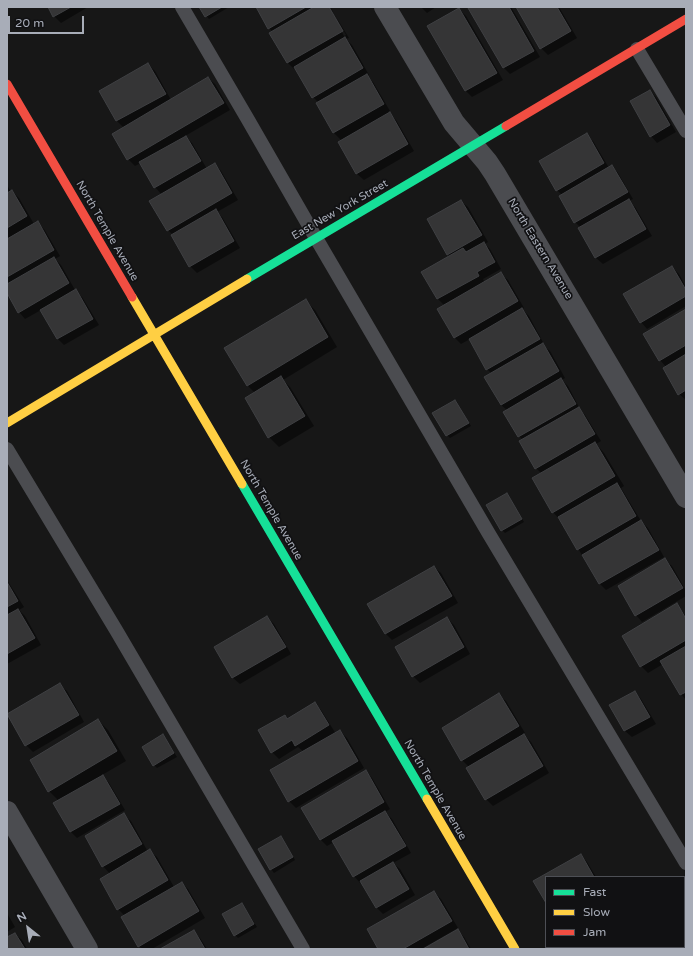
<!DOCTYPE html>
<html>
<head>
<meta charset="utf-8">
<style>
	body { margin:0 }
	#map { position:relative; width:693px; height:956px; overflow:hidden; background:#171717; font-family:"Varela Round",sans-serif }
	canvas { display:block }
	.frame { position:absolute; inset:0; border:8px solid #a8adb8; pointer-events:none }
	.legend { position:absolute; left:545px; top:876px; width:140px; height:72px; box-sizing:border-box; background:#111113; border:1px solid #4d4f55; margin:0; padding:5px 7px; list-style:none; font-size:12px; color:#a8adb8 }
	.legend li { display:flex; align-items:center; gap:8px; height:20px }
	.legend b { width:20px; border:1px solid #4d4f55 }
	.north { position:absolute; left:8px; top:908px; width:40px; height:40px; -webkit-text-stroke:3px #111113; paint-order:stroke; rotate:330deg; font-size:11px; font-weight:700; line-height:16px; text-align:center; color:#a8adb8 }
	.north::after { content:''; display:block; margin:auto; width:14px; height:18px; background:#a8adb8; clip-path:polygon(50% 0,100% 100%,50% 72%,0 100%) }
	.scale { position:absolute; left:8px; top:16px; width:76px; height:18px; box-sizing:border-box; border:2px solid #a8adb8; border-top:0; padding-left:5px; font-size:12px; line-height:14px; white-space:nowrap; color:#a8adb8; -webkit-text-stroke:3px #111113; paint-order:stroke }
</style>
</head>
<body>
<div id="map">
<canvas width="693" height="956"></canvas>
<div class="frame"></div>
<ul class="legend">
<li><b style="height:5px;background:#16e098"></b>Fast</li>
<li><b style="height:5px;background:#ffcf43"></b>Slow</li>
<li><b style="height:5px;background:#f24e42"></b>Jam</li>
</ul>
<div class="north">N</div>
<div class="scale">20 m</div>
</div>
<script>
const context = document.querySelector('canvas').getContext('2d');
context.lineJoin = 'round';
function paint(path, color) { context.fillStyle = color; context.fill(path, 'evenodd'); }
const poly = rows => new Path2D(rows.map(r => 'M' + r).join(''));
function strokePath(path, color, width, dash) { context.strokeStyle = color; context.lineWidth = width; context.lineCap = dash ? 'butt' : 'round'; context.setLineDash(dash || []); context.stroke(path); }
function label(font, color, halo, rows, align = 'center') {
  context.font = font + ' "Varela Round",sans-serif'; context.lineWidth = 3.5; context.setLineDash([]); context.textBaseline = 'middle'; context.strokeStyle = halo; context.fillStyle = color; for (const [text, x, y, turn = 0] of rows) {
    context.save(); context.translate(x, y); context.rotate((+turn || 0) * Math.PI / 180); context.textAlign = isNaN(turn) ? turn : align; if (halo) context.strokeText(text, 0, 0); context.fillText(text, 0, 0); context.restore();
  }
}
const shadow = poly([
	[49,7,88,7,61,23,54,16],
	[200,7,229,7,209,19],
	[257,7,330,7,349,38,346,39,352,45,369,75,367,76,373,82,390,111,388,112,396,120,414,151,364,180,357,174,339,142,342,141,334,133,317,104,319,103,313,97,296,68,294,69,288,63,273,32,269,28],
	[329,8,331,8,346,35,344,36],
	[421,7,436,7,427,13],
	[471,7,511,7,540,57,510,74,504,68,469,8],
	[517,7,559,7,577,38,548,55,541,48],
	[459,9,466,16,503,80,472,97,466,91,429,27],
	[148,64,155,71,171,100,208,78,215,84,230,110,185,136,192,143,207,169,215,164,221,171,238,200,217,212,222,217,240,248,197,273,190,266,172,234,168,230,162,195,155,187,141,163,135,166,128,159,113,134,124,128,117,121,101,91],
	[650,91,656,97,676,132,657,143,651,136],
	[586,135,593,141,609,168,612,166,618,173,633,199,629,201,635,207,652,236,603,264,596,258,579,228,581,228,575,222,562,195,557,190],
	[7,185,11,192,12,191,19,198,34,224,37,222,44,229,60,256,55,259,61,265,75,290,82,297,99,325,64,345,58,339,41,310,25,319,19,312,7,291,7,285,8,284,7,283],
	[461,201,468,207,488,242,485,244,490,249,501,269,483,279,485,283,501,274,508,280,524,308,522,309,529,316,545,346,544,346,550,351,565,378,562,380,568,386,581,411,585,415,601,441,596,444,604,453,624,486,621,488,641,521,648,528,664,557,606,590,600,584,561,521,553,512,542,474,536,468,523,440,519,436,507,410,501,405,492,374,487,369,470,339,461,344,455,338,445,306,438,299,422,272,450,257,447,254],
	[672,267,679,274,686,287,686,306,647,329,641,322],
	[306,301,315,310,337,347,283,380,290,387,314,426,279,447,269,437,246,398,255,393,248,386,225,348],
	[686,310,686,400,679,394,666,367,660,360],
	[455,401,471,426,450,438,447,435],
	[507,495,524,522,505,533,502,530],
	[665,560,672,566,686,591,686,596,642,622,636,615],
	[434,567,441,573,458,603,392,640,386,634,369,604],
	[7,580,24,607,19,610,25,616,41,645,7,664],
	[676,604,686,616,686,700,681,694,663,664,648,673,641,666],
	[267,617,274,624,291,654,240,684,233,678,215,647],
	[447,618,454,625,470,654,420,683,413,676,397,648],
	[60,685,67,691,84,722,33,752,26,745],
	[635,692,641,699,656,724,632,737,625,731,611,706],
	[499,695,506,701,525,733,523,734,531,742,549,773,493,806,486,799,468,768,469,767,462,760],
	[314,703,321,710,336,734,340,731,347,738,364,768,296,808,289,801,304,752,298,747,279,759,272,752,284,716,288,719],
	[98,720,108,730,126,761,102,775,109,783,125,810,77,838,71,832,59,801,49,791],
	[163,735,177,757,157,768,154,765],
	[366,771,372,778,390,809,385,812,392,819,411,853,393,863,400,869,415,895,383,914,376,907,362,882,360,883,354,876,334,842,327,846,320,839],
	[124,815,131,821,148,852,150,851,157,857,174,887,182,883,188,889,205,918,152,949,142,949,139,946,125,916,118,909,110,874,103,866],
	[281,837,295,860,274,873,271,869],
	[581,855,587,862,596,877,546,877,546,901,535,882],
	[434,892,441,899,458,928,421,949,380,949],
	[242,904,257,927,238,938,235,935],
	[7,913,15,927,7,932],
	[457,930,464,937,471,949,425,949],
	[193,931,200,938,207,949,162,949],
	[15,934,22,940,27,949,7,949,7,939],
	[589,947,604,947,599,949,591,949]
]);
const building = poly([
	[48,7,71,7,53,17,48,7],
	[199,7,222,7,205,17,199,7],
	[256,7,306,7,268,29,256,7],
	[314,7,329,7,343,31,287,63,269,33,314,7],
	[469,7,509,7,534,51,503,68,468,8,469,7],
	[516,7,557,7,571,31,540,49,516,7],
	[459,8,497,73,465,91,427,26,459,8],
	[345,37,363,68,312,98,294,67,345,37],
	[148,63,166,94,116,121,99,91,148,63],
	[367,74,384,104,333,133,316,103,367,74],
	[208,77,224,103,127,160,112,134,208,77],
	[650,90,670,125,650,137,630,101,650,90],
	[390,112,408,144,356,174,338,142,390,112],
	[587,133,604,163,556,191,539,161,587,133],
	[186,136,201,161,154,188,139,162,186,136],
	[215,163,232,193,167,231,149,201,215,163],
	[612,165,628,192,574,223,559,196,612,165],
	[12,190,27,216,7,228,7,193,12,190],
	[629,199,646,229,595,258,578,228,629,199],
	[461,200,482,235,447,255,427,219,461,200],
	[216,209,234,241,189,267,171,235,216,209],
	[38,221,54,250,7,277,7,239,38,221],
	[484,242,495,262,477,272,479,276,437,299,421,272,463,248,466,252,484,242],
	[54,257,69,283,18,313,7,293,7,284,54,257],
	[672,266,686,290,686,296,640,323,623,294,672,266],
	[501,272,518,301,454,338,437,309,501,272],
	[76,289,93,319,57,339,40,310,76,289],
	[306,299,328,337,247,386,224,348,306,299],
	[522,308,540,339,486,370,469,339,522,308],
	[686,309,686,345,659,361,643,334,686,309],
	[543,343,559,371,501,405,484,377,543,343],
	[686,354,686,390,678,395,663,368,686,354],
	[281,376,305,416,268,438,245,398,281,376],
	[561,378,576,404,518,437,503,412,561,378],
	[455,400,469,423,446,436,432,413,455,400],
	[579,407,595,434,535,469,519,441,579,407],
	[595,442,615,476,552,513,532,478,595,442],
	[617,483,636,516,577,550,558,517,617,483],
	[507,493,522,519,501,531,486,505,507,493],
	[641,520,659,550,599,584,582,555,641,520],
	[665,558,683,588,635,616,618,586,665,558],
	[434,566,452,596,385,634,367,604,434,566],
	[7,582,18,601,7,607,7,582],
	[677,603,686,619,686,640,640,667,622,636,677,603],
	[18,609,35,638,7,654,7,615,18,609],
	[267,616,286,647,232,678,214,647,267,616],
	[447,617,464,647,412,677,395,647,447,617],
	[686,646,686,692,680,695,660,661,686,646],
	[60,683,79,715,25,746,7,714,60,683],
	[635,691,650,717,624,731,609,705,635,691],
	[499,693,519,726,461,761,442,728,499,693],
	[315,702,329,725,295,746,292,740,271,753,258,730,285,715,287,719,315,702],
	[98,719,117,751,48,792,30,760,98,719],
	[340,730,358,761,288,802,270,770,340,730],
	[163,734,174,753,153,766,142,747,163,734],
	[524,734,543,766,485,800,466,768,524,734],
	[366,770,384,802,320,840,301,808,366,770],
	[103,775,120,804,70,832,53,803,103,775],
	[385,811,406,846,353,877,332,841,385,811],
	[124,813,142,844,102,867,85,836,124,813],
	[281,836,293,857,270,870,258,849,281,836],
	[150,849,168,880,117,910,100,879,150,849],
	[581,854,594,877,546,877,546,903,533,881,581,854],
	[393,862,409,889,376,908,360,881,393,862],
	[182,882,199,911,138,947,121,917,182,882],
	[434,891,452,921,403,949,378,949,367,929,434,891],
	[242,903,254,924,234,936,222,914,242,903],
	[458,929,469,949,423,949,458,929],
	[194,930,205,949,160,949,194,930],
	[15,933,25,949,7,949,7,937,15,933]
]);
const lane = poly([
	[182,7,247,118,316,238,489,534,686,863],
	[637,49,686,131],
	[7,449,116,630,303,949],
	[684,909,686,908],
	[617,949,621,947]
]);
const street = poly([
	[385,7,454,123,487,162,495,174,686,497],
	[7,812,87,949]
]);
const fast = poly([
	[247,279,506,126],
	[242,484,427,799]
]);
const slow = poly([
	[132,297,242,484],
	[7,423,247,279],
	[427,799,515,949]
]);
const jam = poly([
	[7,84,132,297],
	[506,126,686,19]
]);
const streetNames = [
	["East New York Street",340,210,-30],
	["North Temple Avenue",107,231,60],
	["North Eastern Avenue",540,249,59],
	["North Temple Avenue",271,510,60],
	["North Temple Avenue",435,790,60]
];
paint(shadow, '#0007');
paint(building, '#353536');
strokePath(building, '#3f4043', 1);
strokePath(lane, '#4b4c50', 14);
strokePath(street, '#4b4c50', 22);
strokePath(fast, '#16e098', 9);
strokePath(slow, '#ffcf43', 9);
strokePath(jam, '#f24e42', 9);
label('11px', '#a8adb8', '#111113', streetNames);
</script>
</body>
</html>
